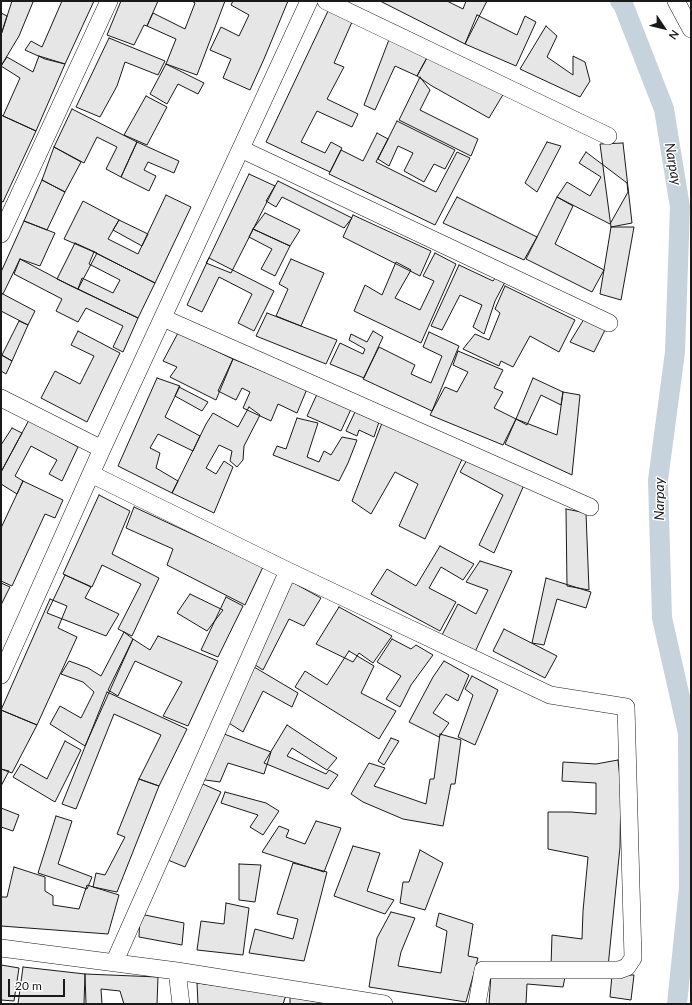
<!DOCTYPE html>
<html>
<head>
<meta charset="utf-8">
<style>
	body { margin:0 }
	#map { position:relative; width:692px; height:1005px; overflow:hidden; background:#fff; font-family:Lato,sans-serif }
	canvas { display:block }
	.frame { position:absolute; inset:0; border:2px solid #1a1a1a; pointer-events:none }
	.north { position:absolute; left:644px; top:8px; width:40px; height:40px; -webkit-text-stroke:3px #fff; paint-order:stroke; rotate:125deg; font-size:11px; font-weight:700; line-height:16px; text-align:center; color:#1a1a1a }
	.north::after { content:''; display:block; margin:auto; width:14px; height:18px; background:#1a1a1a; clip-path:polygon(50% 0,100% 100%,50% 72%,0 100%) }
	.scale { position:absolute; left:8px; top:979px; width:57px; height:18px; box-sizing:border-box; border:2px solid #1a1a1a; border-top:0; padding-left:5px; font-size:12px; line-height:14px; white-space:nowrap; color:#1a1a1a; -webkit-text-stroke:3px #fff; paint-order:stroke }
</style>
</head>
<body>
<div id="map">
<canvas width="692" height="1005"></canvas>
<div class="frame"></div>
<div class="north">N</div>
<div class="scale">20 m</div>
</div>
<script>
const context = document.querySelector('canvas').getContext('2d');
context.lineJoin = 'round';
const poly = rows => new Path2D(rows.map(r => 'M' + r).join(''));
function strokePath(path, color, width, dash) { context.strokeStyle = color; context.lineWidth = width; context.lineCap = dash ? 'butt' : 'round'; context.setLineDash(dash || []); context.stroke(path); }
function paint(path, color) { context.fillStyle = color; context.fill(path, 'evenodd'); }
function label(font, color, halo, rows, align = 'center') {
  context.font = font + ' Lato,sans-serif'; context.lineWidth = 3; context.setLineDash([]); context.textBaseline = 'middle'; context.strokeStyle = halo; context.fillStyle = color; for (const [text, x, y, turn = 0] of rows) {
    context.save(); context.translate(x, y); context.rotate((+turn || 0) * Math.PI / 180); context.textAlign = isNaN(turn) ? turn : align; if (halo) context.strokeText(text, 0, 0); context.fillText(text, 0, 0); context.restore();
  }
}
const canal = poly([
	[620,1,623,4,664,109,680,207,675,352,658,480,662,618,688,733,689,888,677,1004]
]);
const building = poly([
	[12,1,30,1,33,2,19,36,1,66,1,35,12,1],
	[62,1,94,1,65,64,45,59,25,50,31,41,42,47,62,1],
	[121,1,158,1,147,26,144,25,134,45,107,35,121,1],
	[192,1,225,1,197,75,166,64,176,39,147,26,153,13,185,29,195,3,192,1],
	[233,1,288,1,264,59,250,90,223,78,231,59,210,50,221,27,239,36,249,15,231,5,233,1],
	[380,1,447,1,463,9,466,1,487,1,465,44,380,1],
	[328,11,352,22,334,63,344,67,327,99,358,114,352,127,317,111,301,142,325,153,331,142,342,148,330,172,266,142,328,11],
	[1,13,7,16,1,35,1,13],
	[477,15,517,35,525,16,536,22,516,66,465,44,477,15],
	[546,26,557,36,547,57,573,75,573,56,585,62,590,81,580,97,520,69,546,26],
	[390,37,429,54,417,76,395,66,375,110,364,105,390,37],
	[109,38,165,61,158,75,125,62,117,86,100,117,76,107,109,38],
	[429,54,504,93,489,118,432,86,417,76,429,54],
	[39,56,65,64,36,131,3,116,20,78,1,66,7,57,33,72,39,56],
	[166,64,204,83,198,94,178,84,167,104,150,94,166,64],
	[420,77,430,90,420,110,478,139,471,156,399,120,420,77],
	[146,96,167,107,147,145,124,135,146,96],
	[72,109,137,142,121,177,106,169,117,147,97,137,84,163,54,147,72,109],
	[1,115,36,131,3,202,1,201,1,115],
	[397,121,455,150,445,169,434,164,424,182,404,171,413,153,398,146,389,166,378,159,397,121],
	[377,133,388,139,376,162,436,192,457,152,470,158,435,225,329,174,341,150,363,161,377,133],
	[137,142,179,161,174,173,148,162,144,170,156,176,149,191,121,177,137,142],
	[547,142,561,146,537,192,525,183,547,142],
	[623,143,632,223,611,227,600,144,623,143],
	[54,147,81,162,65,192,42,180,54,147],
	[586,152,627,183,628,192,610,224,557,197,567,182,590,196,601,177,579,163,586,152],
	[249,174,275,186,231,273,206,263,209,258,249,174],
	[42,180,65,192,47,230,24,221,42,180],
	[278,181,352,218,344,228,282,197,276,207,266,201,278,181],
	[166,195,191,207,155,283,94,252,64,239,83,201,119,220,108,239,138,254,166,195],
	[457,197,537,237,524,260,443,223,457,197],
	[557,197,573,206,555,244,604,270,592,292,526,259,557,197],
	[265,213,300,230,290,246,253,229,265,213],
	[353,215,431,251,420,276,343,237,353,215],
	[119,220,148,234,142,246,113,230,119,220],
	[24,221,55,233,40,266,20,259,3,294,1,293,1,272,24,221],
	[611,227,634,227,621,300,600,294,611,227],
	[253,229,290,246,275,276,261,269,272,249,249,237,253,229],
	[75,243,97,253,78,289,57,279,75,243],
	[94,252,155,283,138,318,78,289,82,278,113,293,120,280,89,264,94,252],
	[435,253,456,264,421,343,354,311,365,285,382,295,396,262,411,270,395,298,420,310,434,281,423,276,435,253],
	[209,258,274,291,254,331,238,323,252,294,219,277,202,312,187,305,209,258],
	[20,259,69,285,138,318,123,352,113,347,123,326,86,308,78,322,56,311,62,299,14,274,20,259],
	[291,259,324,273,301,326,276,316,288,289,279,284,291,259],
	[459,265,493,281,496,277,505,282,495,301,484,334,473,327,482,305,460,295,442,330,431,326,459,265],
	[505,286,575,320,559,352,530,336,513,367,501,361,499,366,463,349,475,334,489,340,500,313,495,309,505,286],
	[1,293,35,311,28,325,1,311,1,293],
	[267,313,337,340,326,364,256,336,267,313],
	[584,319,605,330,594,352,570,342,584,319],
	[19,321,28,325,12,361,2,355,19,321],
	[78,331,120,353,87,422,41,398,55,371,80,384,94,356,71,345,78,331],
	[373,331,383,337,364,378,330,364,340,343,363,354,365,349,349,340,351,334,367,342,373,331],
	[429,332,459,346,432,411,363,379,379,347,415,365,411,374,431,383,442,356,423,347,429,332],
	[178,333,233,359,216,400,170,377,177,367,163,361,178,333],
	[458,351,503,370,494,388,503,392,494,408,516,419,503,445,430,415,445,387,457,392,468,372,453,365,458,351],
	[1,355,12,361,6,374,1,371,1,355],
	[233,359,307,389,297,413,278,404,271,421,243,408,250,392,242,388,236,400,218,391,233,359],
	[157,378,180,386,165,417,200,436,193,451,158,434,150,448,160,453,156,468,178,481,172,493,118,466,157,378],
	[533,378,563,392,561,405,541,395,527,425,516,419,533,378],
	[179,387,208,402,202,411,175,396,179,387],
	[318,392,352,407,341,431,307,416,318,392],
	[563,392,580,395,572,475,505,444,516,419,557,435,563,392],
	[249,407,260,415,244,446,243,460,237,467,230,461,232,451,219,445,206,468,216,474,224,461,233,467,214,513,172,493,206,424,213,413,238,427,249,407],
	[355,412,379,422,374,437,359,430,357,436,346,431,355,412],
	[297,418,318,423,307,457,319,462,324,451,331,455,342,437,357,440,348,463,339,481,273,455,277,446,286,449,297,418],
	[29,420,78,447,62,481,49,474,57,460,31,446,15,476,23,481,17,494,1,484,1,472,29,420],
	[382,423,464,455,425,539,399,526,418,484,395,472,371,514,352,501,382,423],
	[12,428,22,433,1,472,1,445,12,428],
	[468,458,524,485,494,553,479,545,503,495,460,472,468,458],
	[23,481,63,500,55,518,45,514,12,586,1,581,1,528,23,481],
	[99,495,130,511,112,554,159,578,132,636,118,629,141,584,102,565,92,587,63,574,99,495],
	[134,507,263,567,245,605,167,565,173,549,126,528,134,507],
	[566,509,586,513,589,590,567,586,566,509],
	[440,546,474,564,463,580,441,567,429,588,456,602,440,631,371,594,387,569,416,586,440,546],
	[480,561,512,571,475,652,442,635,458,604,476,614,488,590,466,582,480,561],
	[65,575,91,587,85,598,119,614,106,636,47,613,65,575],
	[546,578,591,592,586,608,557,599,544,645,532,643,546,578],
	[290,581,321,598,304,626,289,619,263,670,249,661,290,581],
	[1,583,10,587,1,605,1,583],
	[190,594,223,610,207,631,177,613,190,594],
	[226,597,243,606,218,657,201,650,226,597],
	[50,599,67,606,58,628,77,637,37,725,1,710,50,599],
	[339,607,392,636,373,663,359,653,353,662,316,644,339,607],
	[504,629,557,656,545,678,493,651,504,629],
	[124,632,133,639,85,746,50,724,60,706,81,718,94,692,83,682,61,674,69,661,88,668,101,676,124,632],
	[158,636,218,661,188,726,163,716,182,682,135,661,118,696,108,690,133,639,150,650,158,636],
	[392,639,411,649,416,645,433,655,411,685,400,707,386,699,401,676,377,662,392,639],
	[349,651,374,666,361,693,396,711,379,739,295,687,305,671,327,685,349,651],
	[444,661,469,675,458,701,446,694,433,713,449,723,439,737,409,722,433,677,444,661],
	[249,664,298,693,292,707,263,691,243,732,224,720,249,664],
	[472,676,498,690,475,745,458,737,473,695,465,689,472,676],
	[107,692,187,729,159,786,139,779,161,735,114,714,76,809,62,804,107,692],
	[1,710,37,725,12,773,1,769,1,710],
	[287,725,337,758,327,770,292,748,287,756,326,774,329,770,338,775,328,789,264,763,287,725],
	[219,732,271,752,264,774,228,763,220,782,198,779,219,732],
	[440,734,461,740,455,784,451,784,443,826,403,819,363,802,351,794,369,763,385,768,374,786,426,804,430,779,434,779,440,734],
	[391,738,399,741,384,765,378,761,391,738],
	[65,741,81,750,55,802,13,777,21,764,47,779,65,741],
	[618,760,621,786,620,847,608,967,551,966,552,935,582,939,583,911,588,857,548,849,548,812,571,812,596,814,596,783,562,781,563,762,596,764,618,760],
	[1,769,9,771,1,786,1,769],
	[139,779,159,786,117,892,93,887,96,873,105,875,125,837,117,834,139,779],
	[196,781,221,792,185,867,163,858,196,781],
	[225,792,266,803,279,811,263,835,250,827,258,815,221,803,225,792],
	[1,808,19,815,13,831,1,827,1,808],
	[56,816,72,821,58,864,92,877,87,889,38,873,56,816],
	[316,821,341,828,324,872,262,852,279,826,289,830,286,837,305,844,316,821],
	[353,846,380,853,367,891,394,900,385,914,334,896,353,846],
	[420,850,443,863,425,910,400,903,403,882,409,882,420,850],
	[293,863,327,872,304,961,249,953,255,929,293,939,298,919,277,914,293,863],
	[239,864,261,865,255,902,239,900,239,864],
	[14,867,45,877,45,891,53,896,53,905,79,909,87,885,119,895,108,934,1,926,1,897,7,897,14,867],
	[226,903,249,908,243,955,197,950,201,921,224,924,226,903],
	[391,912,415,918,401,952,398,966,441,973,447,931,436,926,439,913,473,924,468,956,478,958,466,1002,369,987,377,938,391,912],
	[140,914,184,923,182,945,139,937,140,914],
	[1,965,19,968,14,1001,1,1000,1,965],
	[23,967,85,974,84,1004,18,1004,23,967],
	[566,972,563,987,527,984,526,1004,489,1004,491,974,566,972],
	[85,974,158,977,157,1004,124,1004,120,991,101,989,102,1004,86,1004,85,974],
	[612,975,634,975,631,1000,610,997,612,975],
	[197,983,286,995,283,1004,198,1004,197,983],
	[290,997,331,1004,290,1004,290,997]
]);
const minor = poly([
	[326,1,608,136],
	[676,1,691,29],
	[241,149,609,323],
	[1,234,109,1],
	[163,318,590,507],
	[1,398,102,449],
	[91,474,288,571,550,695,626,707,633,958,627,967,619,970,483,970,477,1004],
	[1,675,102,449,309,1],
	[1,948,177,971,384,1004],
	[114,963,288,571],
	[177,971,181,1004]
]);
const waterNames = [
	["Narpay",673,164,80],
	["Narpay",659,499,-90]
];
strokePath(canal, '#c6d2dc', 20);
paint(building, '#e6e6e6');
strokePath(building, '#1a1a1a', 1);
strokePath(minor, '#1a1a1a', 18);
strokePath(minor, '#fff', 17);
label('italic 14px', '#1a1a1a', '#fff', waterNames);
</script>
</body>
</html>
